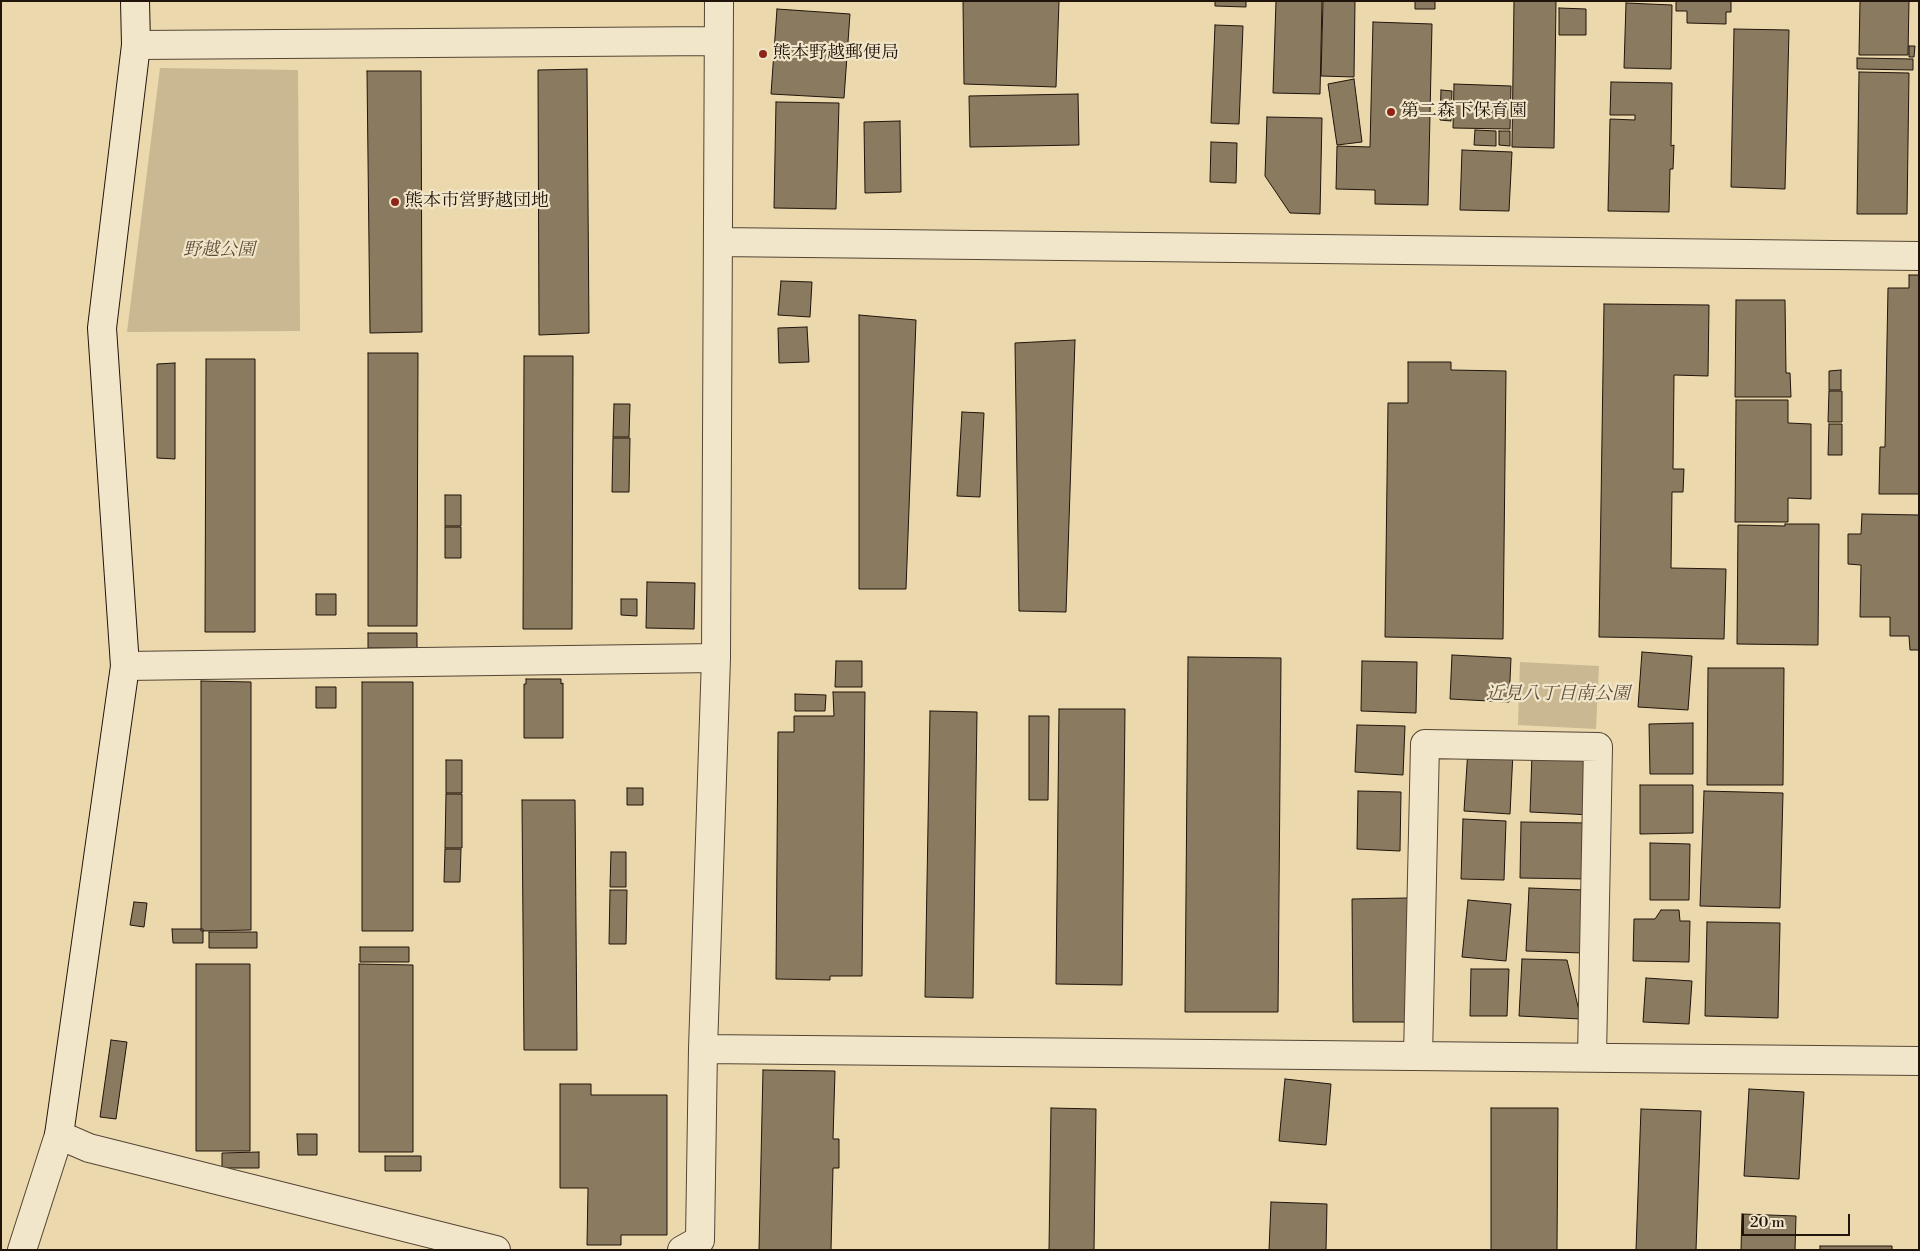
<!DOCTYPE html>
<html>
<head>
<meta charset="utf-8">
<style>
	body { margin:0 }
	#map { position:relative; width:1920px; height:1251px; overflow:hidden; background:#ebd9ad; font-family:"Libre Bodoni",serif }
	canvas { display:block }
	.frame { position:absolute; inset:0; border:2px solid #21140b; pointer-events:none }
	.scale { position:absolute; left:1742px; top:1214px; width:108px; height:22px; box-sizing:border-box; border:2px solid #21140b; border-top:0; padding-left:6px; font-size:15px; line-height:18px; white-space:nowrap; color:#21140b; -webkit-text-stroke:4px #f2e6ca; paint-order:stroke }
</style>
</head>
<body>
<div id="map">
<canvas width="1920" height="1251"></canvas>
<div class="frame"></div>
<div class="scale">20 m</div>
</div>
<script>
const context = document.querySelector('canvas').getContext('2d');
context.lineJoin = 'round';
function paint(path, color) { context.fillStyle = color; context.fill(path, 'evenodd'); }
const poly = rows => new Path2D(rows.map(r => 'M' + r).join(''));
function strokePath(path, color, width, dash) { context.strokeStyle = color; context.lineWidth = width; context.lineCap = dash ? 'butt' : 'round'; context.setLineDash(dash || []); context.stroke(path); }
function label(font, color, halo, rows, align = 'center') {
  context.font = font + ' "Libre Bodoni","Noto Serif JP",serif'; context.lineWidth = 4.5; context.setLineDash([]); context.textBaseline = 'middle'; context.strokeStyle = halo; context.fillStyle = color; for (const [text, x, y, turn = 0] of rows) {
    context.save(); context.translate(x, y); context.rotate((+turn || 0) * Math.PI / 180); context.textAlign = isNaN(turn) ? turn : align; if (halo) context.strokeText(text, 0, 0); context.fillText(text, 0, 0); context.restore();
  }
}
const green = poly([
	[160,68,298,70,300,331,127,332],
	[1520,662,1599,666,1596,729,1518,725]
]);
const building = poly([
	[963,1,1059,1,1056,87,964,84,963,1],
	[1215,1,1246,1,1246,7,1215,6,1215,1],
	[1276,1,1322,1,1320,94,1273,93,1276,1],
	[1323,1,1355,1,1354,77,1321,76,1323,1],
	[1415,1,1435,1,1435,9,1415,9,1415,1],
	[1514,1,1556,1,1554,148,1512,147,1514,1],
	[1676,1,1731,1,1731,12,1726,12,1726,24,1687,23,1687,11,1676,11,1676,1],
	[1860,1,1909,1,1908,55,1859,55,1860,1],
	[1626,3,1672,5,1671,69,1624,68,1626,3],
	[1559,8,1586,9,1586,35,1559,35,1559,8],
	[777,9,850,14,844,98,771,94,777,9],
	[1373,22,1432,24,1428,205,1375,204,1375,190,1336,189,1337,146,1370,147,1373,22],
	[1215,25,1243,26,1239,124,1211,123,1215,25],
	[1734,29,1789,30,1785,189,1731,187,1734,29],
	[1909,46,1915,46,1914,57,1909,57,1909,46],
	[1857,58,1913,59,1913,70,1857,69,1857,58],
	[587,69,589,333,539,335,538,70,587,69],
	[367,71,421,71,422,332,370,333,367,71],
	[1859,72,1909,73,1907,214,1857,214,1859,72],
	[1354,79,1362,142,1337,145,1328,84,1354,79],
	[1611,82,1672,83,1671,146,1674,145,1673,169,1670,169,1669,212,1608,211,1610,119,1635,120,1635,115,1610,115,1611,82],
	[1454,84,1511,86,1510,129,1453,128,1454,84],
	[1441,90,1452,91,1451,121,1440,120,1441,90],
	[1078,94,1079,145,970,147,969,96,1078,94],
	[776,102,839,103,836,209,774,208,776,102],
	[1267,117,1322,118,1320,214,1290,213,1265,176,1267,117],
	[900,121,901,192,865,193,864,122,900,121],
	[1475,130,1496,131,1496,146,1474,145,1475,130],
	[1499,131,1510,131,1510,146,1499,145,1499,131],
	[1211,142,1237,143,1236,183,1210,182,1211,142],
	[1462,150,1512,152,1509,211,1460,210,1462,150],
	[1909,275,1919,275,1919,494,1879,494,1880,447,1885,447,1888,288,1909,288,1909,275],
	[781,281,812,282,810,317,778,315,781,281],
	[1736,300,1785,300,1786,373,1790,373,1791,397,1735,397,1736,300],
	[1604,304,1709,305,1708,376,1674,375,1673,469,1684,469,1683,492,1672,492,1671,568,1726,569,1724,639,1599,637,1604,304],
	[859,315,916,320,906,589,859,589,859,315],
	[807,327,809,362,779,363,778,328,807,327],
	[1075,340,1066,612,1019,611,1015,343,1075,340],
	[368,353,418,353,417,626,368,626,368,353],
	[524,356,573,356,572,629,523,629,524,356],
	[206,359,255,359,255,632,205,632,206,359],
	[1408,362,1451,362,1451,370,1506,371,1503,639,1385,637,1388,403,1408,403,1408,362],
	[175,363,175,459,157,458,157,364,175,363],
	[1841,370,1841,390,1829,390,1829,371,1841,370],
	[1829,391,1842,391,1842,422,1828,422,1829,391],
	[1736,400,1788,400,1788,423,1811,424,1811,499,1788,498,1788,522,1735,522,1736,400],
	[614,404,630,404,629,437,613,437,614,404],
	[962,412,984,413,980,497,957,496,962,412],
	[1829,424,1842,424,1842,455,1828,455,1829,424],
	[613,438,630,438,629,492,612,492,613,438],
	[445,495,461,495,461,526,445,526,445,495],
	[1862,514,1919,515,1919,650,1910,650,1909,636,1890,636,1890,617,1860,617,1861,565,1848,564,1848,534,1861,534,1862,514],
	[1785,524,1819,524,1818,645,1737,644,1738,525,1785,526,1785,524],
	[445,527,461,527,461,558,445,558,445,527],
	[647,582,695,583,694,629,646,628,647,582],
	[316,594,336,594,336,615,316,615,316,594],
	[621,599,637,599,637,616,621,615,621,599],
	[368,633,417,633,417,648,368,648,368,633],
	[1642,652,1692,656,1688,710,1638,707,1642,652],
	[1452,655,1511,658,1509,702,1450,699,1452,655],
	[1188,657,1281,658,1278,1012,1185,1012,1188,657],
	[836,661,862,661,862,687,835,687,836,661],
	[1362,661,1417,662,1416,713,1361,711,1362,661],
	[1708,668,1784,668,1783,785,1707,785,1708,668],
	[526,679,561,679,561,684,563,683,563,738,524,738,524,684,526,684,526,679],
	[201,681,251,682,251,930,201,931,201,681],
	[362,682,413,682,413,931,362,931,362,682],
	[316,687,336,687,336,708,316,708,316,687],
	[833,692,865,692,862,976,830,976,830,980,776,979,778,732,794,732,794,716,834,716,833,692],
	[795,694,826,695,825,711,795,711,795,694],
	[1059,709,1125,709,1122,985,1056,984,1059,709],
	[930,711,977,712,973,998,925,997,930,711],
	[1029,716,1049,716,1048,800,1029,800,1029,716],
	[1693,723,1693,774,1650,774,1649,724,1693,723],
	[1357,725,1405,726,1403,775,1355,772,1357,725],
	[1468,749,1513,752,1510,814,1464,811,1468,749],
	[1532,754,1594,754,1592,815,1530,812,1532,754],
	[446,760,462,760,462,793,446,793,446,760],
	[1640,785,1693,785,1693,833,1640,834,1640,785],
	[627,788,643,788,643,805,627,805,627,788],
	[1358,791,1401,792,1400,851,1357,849,1358,791],
	[1704,791,1783,793,1780,908,1700,906,1704,791],
	[446,794,462,794,462,848,445,848,446,794],
	[522,800,575,800,577,1050,524,1050,522,800],
	[1463,819,1506,821,1504,880,1461,879,1463,819],
	[1521,822,1588,823,1587,879,1520,878,1521,822],
	[1650,843,1690,844,1689,900,1650,900,1650,843],
	[445,849,461,849,460,882,444,882,445,849],
	[611,852,626,852,626,887,610,887,611,852],
	[1529,888,1584,890,1582,953,1526,951,1529,888],
	[610,890,627,890,626,944,609,944,610,890],
	[1408,898,1408,1022,1353,1022,1352,899,1408,898],
	[1468,900,1511,904,1506,961,1462,957,1468,900],
	[134,902,147,903,144,927,130,925,134,902],
	[1661,910,1679,910,1680,921,1690,921,1689,962,1633,961,1634,919,1655,919,1661,910],
	[1707,922,1780,923,1778,1018,1705,1016,1707,922],
	[172,929,203,929,203,943,173,943,172,929],
	[209,932,257,932,257,948,209,948,209,932],
	[360,947,409,947,409,962,360,962,360,947],
	[1522,959,1567,960,1581,1019,1519,1016,1522,959],
	[196,964,250,964,250,1151,196,1151,196,964],
	[359,964,413,965,413,1152,359,1152,359,964],
	[1471,969,1509,969,1507,1016,1470,1016,1471,969],
	[1646,978,1692,981,1689,1024,1643,1022,1646,978],
	[111,1040,127,1042,116,1119,100,1117,111,1040],
	[763,1070,835,1071,833,1139,839,1139,839,1168,833,1168,831,1250,759,1250,763,1070],
	[1285,1079,1331,1084,1326,1145,1279,1141,1285,1079],
	[560,1084,591,1084,591,1095,667,1095,667,1235,621,1235,621,1245,587,1245,588,1188,560,1188,560,1084],
	[1749,1089,1804,1092,1799,1179,1744,1176,1749,1089],
	[1051,1108,1096,1109,1094,1250,1049,1250,1051,1108],
	[1491,1108,1558,1108,1557,1250,1491,1250,1491,1108],
	[1641,1109,1701,1111,1696,1250,1636,1250,1641,1109],
	[297,1134,317,1134,317,1155,298,1155,297,1134],
	[259,1152,259,1168,222,1168,222,1153,259,1152],
	[385,1156,421,1156,421,1171,385,1171,385,1156],
	[1271,1202,1327,1204,1326,1250,1269,1250,1271,1202],
	[1742,1214,1796,1216,1795,1250,1741,1250,1742,1214],
	[1820,1246,1892,1246,1892,1250,1820,1250,1820,1246]
]);
const street = poly([
	[136,45,718,41],
	[719,242,1919,256],
	[125,666,716,658],
	[703,1049,1919,1061],
	[1418,1056,1425,744,1598,747,1592,1057],
	[22,1250,59,1135,89,1148,496,1250],
	[682,1250,700,1240,703,1049,716,658,719,1]
]);
const secondary = poly([
	[59,1135,125,666,102,328,136,45,135,1]
]);
const markers = [
	[763,54,5,"#8f2418"],
	[1391,112,5,"#8f2418"],
	[395,202,5,"#8f2418"]
];
const poiNames = [
	["熊本野越郵便局",773,54],
	["第二森下保育園",1401,112],
	["熊本市営野越団地",405,202]
];
const parkNames = [
	["野越公園",219,251],
	["近見八丁目南公園",1558,695]
];
paint(green, '#c9b891');
paint(building, '#8a7a5f');
strokePath(building, '#21140b', 1);
strokePath(street, '#544534', 30);
strokePath(secondary, '#21140b', 30);
strokePath(street, '#f2e6ca', 28);
strokePath(secondary, '#f2e6ca', 28);
for (const [x, y, r, color] of markers) { const dot = new Path2D(); dot.arc(x, y, r, 0, 2 * Math.PI); context.fillStyle = color; context.fill(dot); strokePath(dot, '#f2e6ca', 2); }
label('18px', '#21140b', '#f2e6ca', poiNames, 'left');
label('italic 18px', '#5c4d3a', '#f2e6ca', parkNames);
</script>
</body>
</html>
